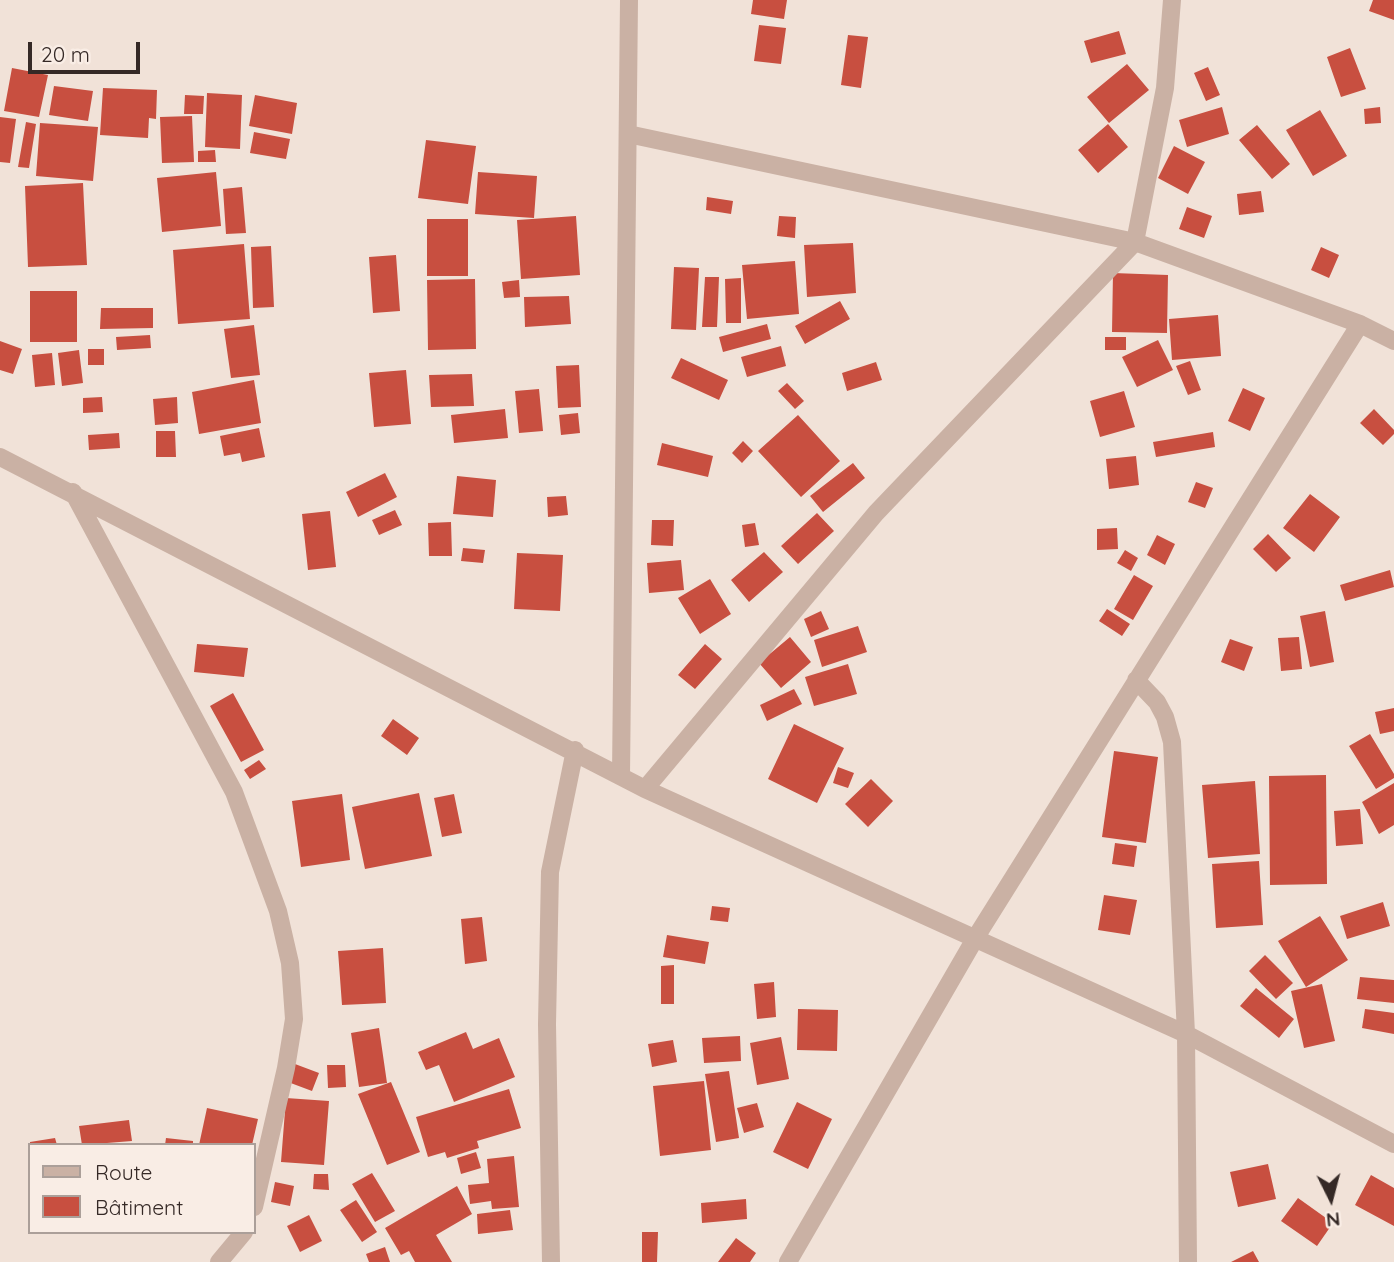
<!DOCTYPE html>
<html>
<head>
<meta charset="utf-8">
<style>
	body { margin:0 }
	#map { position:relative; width:1394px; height:1262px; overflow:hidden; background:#f1e2d8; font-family:Quicksand,sans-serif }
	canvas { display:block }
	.legend { position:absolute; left:28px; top:1143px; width:228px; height:91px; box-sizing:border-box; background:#f9ede5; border:2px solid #ab9f99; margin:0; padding:9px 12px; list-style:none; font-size:21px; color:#352926 }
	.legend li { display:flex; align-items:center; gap:14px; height:35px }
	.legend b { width:35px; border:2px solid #ab9f99 }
	.north { position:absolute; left:1296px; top:1164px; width:70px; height:70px; -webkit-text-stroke:5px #f9ede5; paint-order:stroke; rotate:174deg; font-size:19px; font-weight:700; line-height:28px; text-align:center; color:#352926 }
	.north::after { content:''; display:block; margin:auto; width:24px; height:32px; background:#352926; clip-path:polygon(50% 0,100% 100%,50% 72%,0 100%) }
	.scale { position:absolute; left:28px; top:42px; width:112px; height:32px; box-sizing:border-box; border:4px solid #352926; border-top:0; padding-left:9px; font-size:21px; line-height:24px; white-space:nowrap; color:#352926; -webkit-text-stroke:5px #f9ede5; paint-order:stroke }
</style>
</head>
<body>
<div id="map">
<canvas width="1394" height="1262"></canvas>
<ul class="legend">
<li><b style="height:9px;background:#cab1a4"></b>Route</li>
<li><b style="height:19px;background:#c84f40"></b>Bâtiment</li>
</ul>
<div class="north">N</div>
<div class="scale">20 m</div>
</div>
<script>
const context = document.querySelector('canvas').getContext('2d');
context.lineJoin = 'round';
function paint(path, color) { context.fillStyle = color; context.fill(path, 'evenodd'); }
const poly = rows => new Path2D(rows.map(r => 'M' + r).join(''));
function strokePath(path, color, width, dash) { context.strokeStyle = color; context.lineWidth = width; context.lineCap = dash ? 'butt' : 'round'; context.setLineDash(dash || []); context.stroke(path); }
const building = poly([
	[753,0,787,0,784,19,751,14],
	[1373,0,1394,0,1394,20,1369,11],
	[759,25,786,28,781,64,754,61],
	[1119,31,1126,54,1091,63,1084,41],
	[848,35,868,37,861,88,841,85],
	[1350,48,1366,89,1341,97,1327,57],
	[1127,64,1149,90,1109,123,1087,97],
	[1208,67,1220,95,1206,101,1194,73],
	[12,68,48,75,39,117,4,111],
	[54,86,93,91,88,121,49,115],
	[103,88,157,90,156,119,149,118,148,138,100,135],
	[207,93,242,95,240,149,205,147],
	[185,95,204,96,203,114,184,114],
	[255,95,297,103,292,134,249,126],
	[1222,107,1229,134,1187,147,1179,120],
	[1380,107,1381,123,1365,124,1364,109],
	[1320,110,1347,156,1313,176,1286,130],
	[192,116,194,162,162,163,160,117],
	[0,117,16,119,10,163,0,162],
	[26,122,36,124,29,168,18,167],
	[40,123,98,127,93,181,36,176],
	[1108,124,1128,147,1098,173,1078,150],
	[1257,125,1290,164,1272,179,1239,140],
	[254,132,290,139,286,159,250,153],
	[426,140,476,146,468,204,418,198],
	[1174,146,1205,162,1188,194,1158,178],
	[215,150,216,162,198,162,198,151],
	[216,172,221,226,162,232,157,178],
	[478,172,537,176,534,218,475,214],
	[83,183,87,265,28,267,25,186],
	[242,187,246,233,226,234,223,189],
	[1261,191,1264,212,1239,215,1237,194],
	[707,197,733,201,731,214,706,210],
	[1187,207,1212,216,1204,238,1179,229],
	[576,216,580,275,521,279,517,220],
	[779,216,796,217,795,238,777,236],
	[427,219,468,219,468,276,427,276],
	[853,243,856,293,807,297,804,245],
	[244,244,250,319,178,324,173,250],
	[271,246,274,307,253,308,251,247],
	[1321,247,1339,255,1329,278,1311,270],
	[396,255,400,311,373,313,369,257],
	[795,261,799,314,747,319,742,265],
	[674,267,699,268,696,330,671,329],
	[1113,273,1168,275,1167,333,1112,332],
	[705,277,719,277,717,327,702,327],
	[741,278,741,323,726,323,725,279],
	[475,279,476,349,428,350,427,280],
	[519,280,520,297,504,298,502,282],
	[30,291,77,291,77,342,30,342],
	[569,296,571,324,525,327,524,297],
	[840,301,850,319,805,344,795,326],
	[101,308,153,308,153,328,100,329],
	[1218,315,1221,356,1172,360,1169,319],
	[767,324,771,339,723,352,719,337],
	[254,325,260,375,231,378,224,329],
	[150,335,151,348,117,350,116,337],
	[1105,337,1126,337,1126,350,1105,350],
	[1158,340,1173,370,1137,387,1122,357],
	[0,341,22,349,13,374,0,370],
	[781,346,786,366,747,377,741,357],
	[88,349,104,349,104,365,88,365],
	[79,350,83,383,62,386,58,353],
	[52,353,55,385,35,387,32,355],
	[681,358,728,380,719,400,671,378],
	[1190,361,1201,390,1188,395,1176,366],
	[876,362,882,380,847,391,842,373],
	[579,365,581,407,558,408,556,366],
	[406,370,411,424,374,427,369,373],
	[472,374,474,406,431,407,429,375],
	[254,380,261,423,199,434,192,392],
	[787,383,804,401,795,409,778,391],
	[1243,388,1265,398,1250,431,1228,421],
	[539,389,543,431,519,433,515,391],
	[1124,391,1135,427,1100,437,1090,401],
	[102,397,103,412,83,413,83,398],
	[177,397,178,423,155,425,153,399],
	[505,409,508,438,454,443,451,415],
	[1374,409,1394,430,1394,434,1383,445,1360,423],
	[578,413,580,433,561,435,559,415],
	[798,415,840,461,801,497,758,451],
	[259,428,265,457,242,462,240,453,224,456,220,436],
	[156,431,175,431,176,457,156,457],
	[1213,432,1215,447,1156,457,1153,442],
	[119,433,120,448,89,450,88,435],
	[743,441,753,451,742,463,732,453],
	[662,443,713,456,708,477,657,465],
	[1136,456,1139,485,1109,489,1106,459],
	[853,463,865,478,823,512,810,496],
	[385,473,397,497,358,517,346,492],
	[457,476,496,480,493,517,453,514],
	[1196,482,1213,488,1205,508,1188,502],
	[1310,494,1340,517,1314,552,1283,528],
	[566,496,568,515,548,517,547,497],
	[395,510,402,525,379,535,372,520],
	[330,511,336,567,308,570,302,514],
	[817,513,834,531,798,564,781,546],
	[652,520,674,520,673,546,651,545],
	[451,522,452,556,429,556,428,523],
	[755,523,759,545,745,547,742,525],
	[1117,528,1118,549,1097,550,1097,529],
	[1268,534,1291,558,1276,572,1253,549],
	[1157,535,1175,544,1165,565,1147,555],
	[463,548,485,550,483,563,461,561],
	[1125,550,1138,558,1131,571,1117,563],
	[764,552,783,572,749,602,731,580],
	[517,553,563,555,560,611,514,609],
	[681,560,684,590,649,593,647,563],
	[1390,570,1394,587,1345,601,1340,585],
	[1134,575,1153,586,1133,620,1114,609],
	[710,579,731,614,700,634,678,598],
	[1107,609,1130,624,1122,636,1099,621],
	[821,611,829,629,811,637,804,619],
	[1325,611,1334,662,1310,667,1300,616],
	[858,626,867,652,822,667,814,640],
	[790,637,811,662,781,688,759,663],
	[1299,637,1302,669,1281,671,1278,638],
	[1230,639,1253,647,1244,671,1221,662],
	[197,644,248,648,244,677,194,672],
	[705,644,722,659,695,689,678,675],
	[848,664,857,694,814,706,805,677],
	[794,689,802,704,767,721,760,705],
	[233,693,264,750,241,762,210,706],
	[1394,708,1394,731,1380,734,1375,712],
	[393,719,419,738,407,755,381,736],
	[794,724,844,748,817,803,768,779],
	[1370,734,1394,774,1394,778,1376,789,1349,746],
	[1114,751,1158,757,1146,843,1102,837],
	[259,760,266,769,250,779,244,770],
	[838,767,854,773,848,788,833,783],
	[1326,775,1327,884,1270,885,1269,776],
	[871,779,893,801,868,827,845,804],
	[1255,781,1260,854,1208,858,1202,785],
	[1394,783,1394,825,1379,834,1362,802],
	[419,793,432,856,365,869,352,807],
	[342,794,350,860,301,867,292,801],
	[454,794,462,833,442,837,434,798],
	[1360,809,1363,844,1336,846,1334,811],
	[1115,843,1137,846,1134,867,1112,864],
	[1259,861,1263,925,1216,928,1212,864],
	[1104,895,1137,900,1130,935,1098,930],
	[1383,902,1390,926,1347,939,1340,916],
	[712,906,730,908,728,922,710,920],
	[1320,916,1348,960,1306,987,1278,941],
	[482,917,487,961,465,964,461,919],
	[667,935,709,942,705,964,663,957],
	[383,948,386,1003,342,1005,338,951],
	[1265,955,1293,983,1276,999,1249,971],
	[674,965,674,1004,661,1004,661,966],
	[1360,977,1394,980,1394,1003,1357,999],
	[774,982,776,1017,757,1019,754,984],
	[1322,984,1335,1041,1304,1048,1291,991],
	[1256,988,1294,1019,1279,1038,1240,1006],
	[798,1009,838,1010,837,1051,797,1050],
	[1365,1009,1394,1013,1394,1034,1362,1028],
	[379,1028,387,1083,359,1087,351,1033],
	[466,1032,473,1049,499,1038,515,1077,454,1102,439,1065,426,1070,418,1052],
	[740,1036,741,1061,704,1063,702,1038],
	[781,1037,789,1079,757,1085,750,1043],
	[673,1040,677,1062,652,1067,648,1044],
	[295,1064,319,1073,312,1091,288,1082],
	[327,1065,345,1065,346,1087,328,1088],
	[729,1071,739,1138,716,1142,705,1074],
	[704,1081,711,1150,660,1156,653,1086],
	[391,1082,420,1152,387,1165,358,1094],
	[509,1089,521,1128,477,1141,479,1148,447,1158,445,1152,428,1157,416,1117],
	[286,1098,329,1101,324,1165,281,1162],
	[797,1102,832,1119,808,1169,773,1152],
	[757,1103,764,1127,744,1133,737,1108],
	[207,1108,258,1119,252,1145,199,1145],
	[129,1120,132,1141,82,1145,79,1126],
	[55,1138,57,1145,30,1145,30,1142],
	[166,1138,193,1141,193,1145,165,1145],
	[476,1152,481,1168,461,1174,457,1158],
	[514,1156,519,1207,492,1209,491,1201,470,1204,468,1185,489,1183,487,1159],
	[1268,1164,1276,1199,1238,1207,1230,1172],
	[372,1173,395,1211,375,1222,352,1184],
	[314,1174,328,1174,329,1190,313,1189],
	[1371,1175,1394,1188,1394,1226,1355,1205],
	[275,1182,294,1186,290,1206,271,1202],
	[457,1186,472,1214,436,1235,452,1262,415,1262,409,1251,401,1255,385,1228],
	[1298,1198,1333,1223,1317,1246,1281,1221],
	[746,1199,747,1219,702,1223,701,1203],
	[356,1200,377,1232,362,1242,340,1210],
	[510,1210,513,1230,478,1234,477,1214],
	[309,1215,322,1241,300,1252,287,1226],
	[642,1232,658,1232,657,1262,642,1262],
	[736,1238,756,1253,750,1262,718,1262],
	[385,1247,390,1262,369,1262,366,1254],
	[1253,1251,1259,1262,1231,1262]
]);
const minor = poly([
	[628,134,1135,242,1360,324,1394,341],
	[0,457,645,789,1186,1034,1394,1144],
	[73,492,234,792,278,911,290,963,294,1019,286,1068,254,1207],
	[1136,680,1157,702,1165,717,1172,742,1186,1034,1188,1262],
	[621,775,629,0],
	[645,789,876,513,1135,242,1165,88,1172,0],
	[219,1262,244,1232],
	[551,1262,547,1024,550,872,575,750],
	[788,1262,976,937,1360,324]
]);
paint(building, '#c84f40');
strokePath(minor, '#cab1a4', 18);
</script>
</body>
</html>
